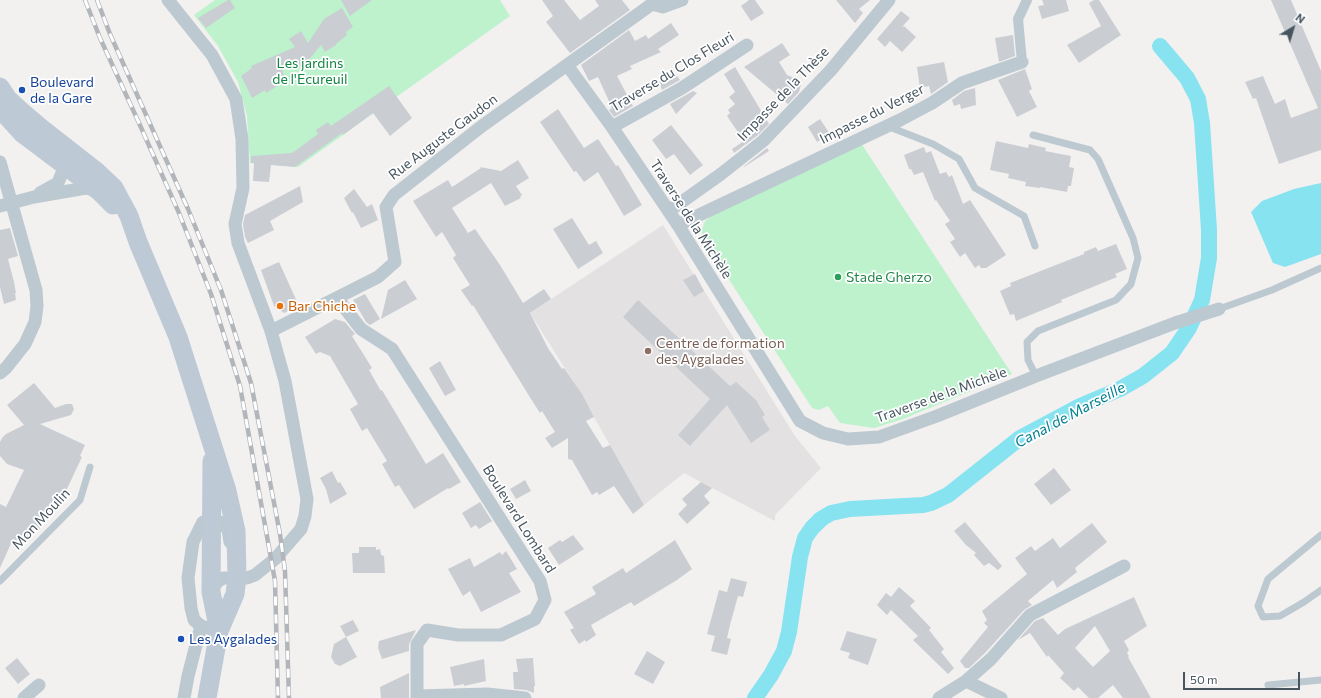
<!DOCTYPE html>
<html>
<head>
<meta charset="utf-8">
<style>
	body { margin:0 }
	#map { position:relative; width:1321px; height:698px; overflow:hidden; background:#f3f0f0; font-family:Commissioner,sans-serif }
	canvas { display:block }
	.north { position:absolute; left:1273px; top:8px; width:40px; height:40px; -webkit-text-stroke:3px #fff; paint-order:stroke; rotate:38deg; font-size:11px; font-weight:700; line-height:16px; text-align:center; color:#47555f }
	.north::after { content:''; display:block; margin:auto; width:14px; height:18px; background:#47555f; clip-path:polygon(50% 0,100% 100%,50% 72%,0 100%) }
	.scale { position:absolute; left:1183px; top:672px; width:117px; height:18px; box-sizing:border-box; border:2px solid #47555f; border-top:0; padding-left:5px; font-size:12px; line-height:14px; white-space:nowrap; color:#47555f; -webkit-text-stroke:3px #fff; paint-order:stroke }
</style>
</head>
<body>
<div id="map">
<canvas width="1321" height="698"></canvas>
<div class="north">N</div>
<div class="scale">50 m</div>
</div>
<script>
const context = document.querySelector('canvas').getContext('2d');
context.lineJoin = 'round';
function paint(path, color) { context.fillStyle = color; context.fill(path, 'evenodd'); }
const poly = rows => new Path2D(rows.map(r => 'M' + r).join(''));
function strokePath(path, color, width, dash) { context.strokeStyle = color; context.lineWidth = width; context.lineCap = dash ? 'butt' : 'round'; context.setLineDash(dash || []); context.stroke(path); }
function label(font, color, halo, rows, align = 'center') {
  context.font = font + ' Commissioner,sans-serif'; context.lineWidth = 3.5; context.setLineDash([]); context.textBaseline = 'middle'; context.strokeStyle = halo; context.fillStyle = color; for (const [text, x, y, turn = 0] of rows) {
    context.save(); context.translate(x, y); context.rotate((+turn || 0) * Math.PI / 180); context.textAlign = isNaN(turn) ? turn : align; if (halo) context.strokeText(text, 0, 0); context.fillText(text, 0, 0); context.restore();
  }
}
const education = poly([
	[663,225,795,436,821,468,775,515,775,521,684,473,644,505,578,389,530,313]
]);
const green = poly([
	[215,0,500,0,510,16,298,167,250,163,247,116,238,82,218,46,194,15],
	[861,143,1012,374,903,419,874,428,840,423,828,406,819,410,812,408,706,244,701,232,705,221,714,214]
]);
const water = poly([
	[1321,183,1321,254,1285,267,1273,263,1251,212,1262,201,1294,189]
]);
const canal = poly([
	[755,698,771,675,784,651,789,632,800,557,805,538,812,528,821,519,831,513,850,509,923,505,931,503,948,495,1020,438,1080,406,1120,389,1143,376,1172,353,1189,328,1202,300,1209,258,1209,230,1202,123,1198,99,1187,78,1160,46]
]);
const building = poly([
	[228,0,230,0,235,8,206,28,198,18],
	[341,0,372,0,350,16],
	[542,0,564,0,580,20,599,6,595,0,622,0,630,10,570,53,546,22,553,16],
	[749,0,755,0,764,13,751,21,741,6],
	[836,0,870,0,859,9,863,13,855,23],
	[1042,0,1066,0,1069,11,1042,19,1038,6,1044,5],
	[1094,0,1099,0,1121,35,1079,63,1067,45,1101,26,1089,3],
	[1271,0,1291,0,1321,71,1321,150,1279,164,1256,98,1253,99,1245,82,1263,76,1275,104,1285,99,1291,118,1318,108],
	[342,8,353,27,346,32,347,35,336,44,336,45,325,52,321,45,301,69,294,65,296,61,282,71,287,80,266,93,265,90,252,98,241,76,252,68,251,66,295,47,289,39,301,31,308,43,324,19],
	[901,11,910,18,902,27,904,26,916,37,902,52,890,41,885,47,877,39],
	[671,23,679,35,658,49,661,52,630,66,632,69,617,76,633,106,614,117,609,110,612,108,598,77,589,81,581,65,629,30,635,41,646,35,648,39],
	[1013,35,1015,56,999,62,995,38],
	[782,43,790,55,779,62,787,75,802,81,799,92,788,104,744,67],
	[944,62,948,82,931,94,929,86,920,88,917,67],
	[735,67,769,124,758,135,734,153,732,149,744,141,727,116,730,113,728,110,735,104,729,97,735,92,724,74],
	[1025,69,1032,89,1029,91,1037,107,1017,117,998,80],
	[675,73,680,80,662,90,659,82],
	[389,86,412,118,390,136,373,113,343,135,342,133,295,167,271,165,269,182,253,181,254,163,251,163,251,156,292,153,318,134,316,130,328,122,331,126],
	[975,88,976,105,961,109,960,104,954,106,952,100,964,91],
	[693,91,697,93,676,114,670,104],
	[558,109,584,148,598,139,616,166,618,165,642,205,624,216,598,172,584,182,576,171,574,172,540,122],
	[820,119,830,134,817,142,808,127],
	[671,125,703,165,690,175,674,154,666,159,652,140],
	[996,141,1028,148,1029,144,1046,148,1045,151,1071,156,1069,167,1074,168,1071,186,1068,186,1067,192,1040,187,1040,188,1025,186,1026,182,1008,178,1009,174,990,170],
	[924,147,926,153,931,151,940,174,946,172,949,177,952,175,963,204,970,200,1006,255,986,268,981,268,979,265,975,268,965,253,960,257,950,242,955,239,945,224,950,221,936,200,935,201,923,172,914,175,911,169,909,169,904,155],
	[767,148,769,151,744,167,743,167],
	[518,160,529,178,516,186,522,195,520,197,521,198,505,206,491,183,452,208,468,233,475,229,500,265,523,303,544,289,551,299,530,313,548,348,562,369,564,368,582,394,594,417,586,421,603,448,610,445,644,505,633,514,614,486,599,495,597,492,592,495,572,460,568,459,568,438,552,448,545,438,555,432,542,411,540,413,531,399,473,305,472,306,461,290,470,285,453,258,456,255,442,232,436,237,413,201,448,180,452,187,481,168,480,167,501,171],
	[300,186,303,202,270,221,274,230,248,243,245,237,243,224,245,215],
	[354,189,367,207,372,204,378,220,361,228,353,212,352,213,344,198],
	[572,218,589,245,596,241,603,253,578,269,553,229],
	[10,228,18,256,8,259,14,282,16,293,15,293,16,300,4,304,0,287,0,230],
	[1116,244,1127,269,1115,274,1117,277,1061,300,1062,302,1016,321,1014,314,1010,315,1000,291,1011,286,1010,283,1084,254,1084,252,1096,247,1098,251],
	[279,262,299,306,284,313,274,306,261,270],
	[695,274,704,291,694,297,683,280],
	[405,280,417,299,381,319,388,290],
	[365,294,380,319,370,325,366,322,353,300],
	[638,300,730,386,736,382,756,400,765,415,762,417,770,430,751,443,727,405,690,446,678,435,710,399,623,317],
	[335,319,345,322,355,334,352,336,372,368,369,370,381,391,382,390,426,464,443,453,461,482,449,489,448,488,414,509,399,485,395,487,382,464,387,461,367,428,362,431,350,409,358,404,330,356,320,352,316,354,305,337],
	[440,361,456,390,445,396,429,368],
	[34,383,55,408,66,404,72,404,74,409,71,415,40,424,85,445,80,456,82,457,58,508,51,505,39,530,32,525,23,544,13,539,0,568,0,504,6,507,24,470,7,464,0,456,0,442,2,438,6,434,24,425,7,405],
	[1054,468,1071,490,1051,505,1034,484],
	[332,471,338,483,340,482,347,494,330,504,326,489,320,478],
	[525,480,531,491,516,499,510,489],
	[701,482,712,488,704,496,710,503,687,524,678,514,687,505,682,499],
	[480,502,492,521,479,529,476,525,471,528,462,513],
	[965,522,1002,566,998,570,989,563,984,566,974,555,976,553,966,545,954,531],
	[1092,523,1107,542,1075,568,1077,572,1057,588,1053,580,1028,601,1032,605,1024,610,985,653,969,668,965,668,960,661,988,627,984,623,987,620,982,611,1027,574,1015,558,1031,546,1035,551,1053,538,1060,548],
	[573,535,584,549,559,565,548,548,560,540,562,542],
	[675,540,692,569,677,580,634,606,631,602,591,625,596,635,586,642,585,640,579,644,570,630,574,628,564,612,596,594,592,587,623,568,626,573],
	[359,547,376,547,376,550,380,549,381,555,384,556,385,573,353,573,352,553,359,553],
	[506,551,517,569,509,573,521,592,481,612,470,591,463,596,448,569,470,558,474,567,500,552,502,555],
	[731,578,747,582,743,597,738,596,730,625,727,638,731,639,727,655,711,651,715,636,707,634,719,590,727,592],
	[899,587,915,601,910,606,931,628,929,630,944,649,941,652,954,668,948,674,913,640,918,636,891,610,887,615,877,605,886,593,891,597],
	[1134,597,1147,626,1124,641,1129,650,1127,653,1129,656,1128,657,1151,698,1123,698,1113,685,1098,698,1089,698,1078,687,1074,691,1060,678,1064,673,1048,655,1047,657,1030,633,1018,640,1035,621,1043,618,1058,635,1065,629],
	[1095,626,1110,651,1093,667,1075,648],
	[353,620,359,631,346,637,340,626],
	[416,630,409,644,409,651,382,659,378,648,379,641],
	[847,631,877,639,868,665,848,658,850,653,840,650],
	[346,637,357,657,340,666,335,664,331,657,334,644],
	[647,651,665,662,653,684,634,674],
	[17,658,30,674,18,684,5,668],
	[533,658,535,686,534,686,534,693,526,690,514,689,513,672,518,672,516,659],
	[484,659,486,681,464,686,464,684,454,686,450,667],
	[409,673,409,698,381,698,380,687]
]);
const service = poly([
	[887,126,933,144,959,159,975,188,1024,216,1035,246],
	[1033,135,1090,150,1098,159,1133,238,1138,258,1131,284,1116,300,1038,331,1027,342,1028,360,1036,376],
	[1219,309,1272,290,1321,268],
	[1321,535,1268,579,1258,606,1263,617,1280,616,1304,602,1321,590],
	[0,581,80,500,90,467],
	[1268,685,1321,680]
]);
const pedestrian = poly([
	[1022,62,1018,19,1027,0]
]);
const minor = poly([
	[168,0,212,55,236,99,242,139,243,188,235,224,238,243,271,331,285,381,307,499,305,516,301,529,275,559,255,575,247,578,223,578,217,582,211,592],
	[652,4,663,7,682,0],
	[567,65,612,127,678,225,800,421,823,433,848,439,879,437,937,416,1036,376,1175,323,1219,309],
	[612,127,682,88,747,45],
	[0,162,36,290,37,306,35,322,25,344,6,368,0,373],
	[40,193,58,183,65,165,61,159],
	[0,206,34,197,86,188,98,191],
	[669,211,721,174,763,141,831,70,889,0],
	[678,225,900,120,932,103,962,83,1022,62],
	[337,298,361,329,392,349,540,581,545,600,535,619,501,635,458,635,427,630,417,644,417,698],
	[271,331,378,277,395,262,386,207,394,195,482,126,652,4,654,0],
	[219,631,201,626,194,620,191,608,188,578,193,542,203,522,212,520,220,522,228,529,230,542],
	[966,681,991,659,1030,615,1124,566],
	[417,696,487,694,525,698],
	[24,698,39,685],
	[184,698,188,676,201,626],
	[939,698,966,681,1001,698]
]);
const secondary = poly([
	[0,87,8,99,21,111,41,128,96,171,114,188,129,216,138,242,178,337,227,491,236,531,237,577,235,594,219,631,207,698],
	[0,109,23,134,100,192,113,205],
	[212,461,211,592,219,631]
]);
const rail = poly([
	[85,0,100,38,139,123,179,213,211,294,240,386,275,581,278,698],
	[97,0,110,34,188,209,221,290,251,383,280,534,285,571,289,698]
]);
const markers = [
	[22,90,4,"#1a4fb4"],
	[838,277,4,"#2e9e5b"],
	[280,306,4,"#e8710a"],
	[648,351,4,"#8d6e63"],
	[181,639,4,"#1a4fb4"]
];
const parkNames = [
	["Les jardins",310,63],
	["de l'Ecureuil",310,79]
];
const streetNames = [
	["Traverse du Clos Fleuri",672,72,-31],
	["Impasse de la Thèse",783,94,-46],
	["Impasse du Verger",872,114,-27],
	["Rue Auguste Gaudon",443,137,-37],
	["Traverse de la Michèle",691,219,57],
	["Traverse de la Michèle",941,395,-20],
	["Mon Moulin",41,519,-47],
	["Boulevard Lombard",519,519,58]
];
const transitNames = [
	["Boulevard",30,82],
	["de la Gare",30,98],
	["Les Aygalades",189,639]
];
const leisureNames = [
	["Stade Gherzo",846,277]
];
const foodNames = [
	["Bar Chiche",288,306]
];
const educationNames = [
	["Centre de formation",656,343],
	["des Aygalades",656,359]
];
const waterNames = [
	["Canal de Marseille",1070,415,-28]
];
paint(education, '#e4e1e2');
paint(green, '#bdf2cd');
paint(water, '#88e3f1');
strokePath(canal, '#88e3f1', 16);
paint(building, '#caced3');
strokePath(service, '#bdc9d0', 7);
strokePath(pedestrian, '#bdc9d0', 10);
strokePath(minor, '#bdc9d0', 13);
strokePath(secondary, '#bdcad5', 19);
strokePath(rail, '#b2b6bb', 4.5);
strokePath(rail, '#fff', 3, [9]);
for (const [x, y, r, color] of markers) { const dot = new Path2D(); dot.arc(x, y, r, 0, 2 * Math.PI); context.fillStyle = color; context.fill(dot); strokePath(dot, '#fff', 1.5); }
label('14px', '#128543', '#fff', parkNames);
label('14px', '#47555f', '#fff', streetNames);
label('14px', '#164399', '#fff', transitNames, 'left');
label('14px', '#27864d', '#fff', leisureNames, 'left');
label('14px', '#c56008', '#fff', foodNames, 'left');
label('14px', '#785e54', '#fff', educationNames, 'left');
label('italic 15px', '#078093', '#fff', waterNames);
</script>
</body>
</html>
